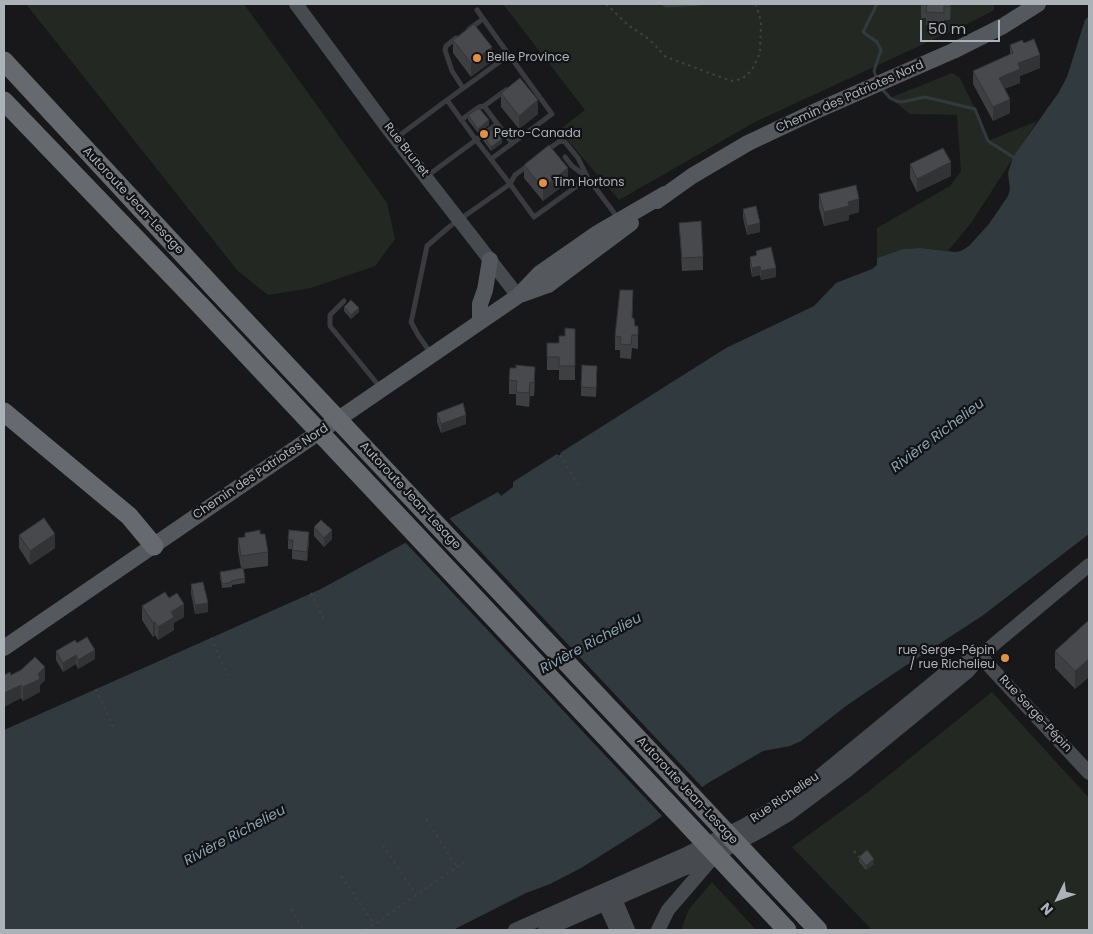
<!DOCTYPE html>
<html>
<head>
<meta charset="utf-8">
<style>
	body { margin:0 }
	#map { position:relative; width:1093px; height:934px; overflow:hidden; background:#18181a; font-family:Poppins,sans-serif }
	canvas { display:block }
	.frame { position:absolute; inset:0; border:5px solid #abb2b8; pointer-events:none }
	.north { position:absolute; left:1033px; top:874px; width:50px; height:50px; -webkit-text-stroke:4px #131315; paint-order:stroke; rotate:228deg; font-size:14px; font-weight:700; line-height:20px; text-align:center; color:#abb2b8 }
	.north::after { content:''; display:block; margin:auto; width:18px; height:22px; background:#abb2b8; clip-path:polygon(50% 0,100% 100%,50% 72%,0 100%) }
	.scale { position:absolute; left:920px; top:20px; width:80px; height:22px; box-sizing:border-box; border:2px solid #abb2b8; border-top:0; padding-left:6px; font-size:15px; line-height:18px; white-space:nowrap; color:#abb2b8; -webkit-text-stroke:4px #131315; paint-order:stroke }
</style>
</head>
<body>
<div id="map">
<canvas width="1093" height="934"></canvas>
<div class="frame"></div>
<div class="north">N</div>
<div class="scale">50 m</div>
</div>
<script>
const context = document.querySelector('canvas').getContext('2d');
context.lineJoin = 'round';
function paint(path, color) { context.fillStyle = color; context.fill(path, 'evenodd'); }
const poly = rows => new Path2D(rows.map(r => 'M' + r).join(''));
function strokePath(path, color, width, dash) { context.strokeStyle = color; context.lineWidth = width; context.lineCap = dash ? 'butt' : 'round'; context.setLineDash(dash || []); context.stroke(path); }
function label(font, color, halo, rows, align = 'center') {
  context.font = font + ' Poppins,sans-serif'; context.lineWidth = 4.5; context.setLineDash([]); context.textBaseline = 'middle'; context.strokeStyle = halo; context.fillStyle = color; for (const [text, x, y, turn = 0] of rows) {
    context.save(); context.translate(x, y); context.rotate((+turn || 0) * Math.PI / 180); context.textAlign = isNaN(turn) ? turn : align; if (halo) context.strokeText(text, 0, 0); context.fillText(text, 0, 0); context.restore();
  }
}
const green = poly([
	[26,4,244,4,387,203,395,239,375,266,311,288,268,295,237,270],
	[503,4,994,4,994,10,971,22,755,122,619,200,559,130,585,110],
	[952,73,960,78,975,109,988,141,1037,121,971,223,948,251,920,248,903,249,877,258,877,228,950,186,961,171,957,115,910,114,890,98],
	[992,692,1089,798,1089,930,872,930,792,847,868,792],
	[712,882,756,930,681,930,689,909]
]);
const water = poly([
	[1089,16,1089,534,982,616,896,672,846,706,801,741,790,746,763,751,708,783,651,824,581,868,550,884,526,893,453,930,4,930,4,730,321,589,498,492,501,496,513,487,513,482,557,454,559,456,561,454,560,453,726,348,814,306,836,283,872,269,877,265,877,258,903,249,920,248,955,252,961,251,969,246,989,224,1008,196,1010,189,1008,173,1013,157,1059,92,1067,77,1085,20]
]);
const pier = poly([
	[448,517,704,789,664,818,404,541]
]);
const stream = poly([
	[663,4,666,6,700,4],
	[877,80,874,71,881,50,877,42,863,32,877,4],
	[881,88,890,98,896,101,902,102,925,97,975,109,988,141,1013,157]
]);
const path = poly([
	[606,4,628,25,649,39,666,57,731,81,742,79,752,70,760,53,761,22,756,4],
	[560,455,579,486],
	[311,593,325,622],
	[211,638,227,675],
	[96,689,114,729],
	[426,819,457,867],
	[383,845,416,895],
	[854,851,860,858],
	[341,876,374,924],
	[291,909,304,930],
	[366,930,467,860]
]);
const lane = poly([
	[477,10,509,55],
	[469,29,483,19],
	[456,38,446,46,445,50,452,71,463,88],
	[506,90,484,106,512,143],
	[447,100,509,55,552,114,491,159],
	[461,120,479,107,484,106],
	[396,138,447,100,476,140,497,124],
	[546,151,560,141,565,142,578,158,588,178],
	[565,157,572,166,588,178],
	[427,176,476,140,510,184,515,175,530,164],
	[344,301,330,315,330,326,380,387],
	[430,352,418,335,411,322,412,318,427,246,449,227,510,184,534,217,588,178,618,218]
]);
const secondary = poly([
	[296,4,389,130,518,296],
	[980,656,1089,773],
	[612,892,628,930],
	[601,895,617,930],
	[515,930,682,856,745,825,789,798,815,780,949,670,975,658],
	[545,930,715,855,762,830,789,814,845,772,900,727,967,672,986,651,1089,565],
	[658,930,668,910,711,860]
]);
const primary = poly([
	[657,201,692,176,748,143,816,111,953,51,1003,26,1038,4],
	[520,295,548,285,631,223],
	[480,322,480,304,485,290,490,260],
	[4,648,518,296,540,273,596,234,665,194]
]);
const highway = poly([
	[4,61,217,291],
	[4,101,201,306],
	[4,412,129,516,154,546]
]);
const highwayBridge = poly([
	[217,291,818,930],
	[201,306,787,930]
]);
const wall = poly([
	[921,4,951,4,950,20,944,20,944,27,926,25,926,18,921,18],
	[453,40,492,61,471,77,453,53],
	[1024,43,1040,68,1020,76,1020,83,1004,89,1010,113,993,121,973,84,973,71,1010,54,1010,45],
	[501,93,538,114,519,129,501,107],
	[468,115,489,125,478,133,468,120],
	[483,136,502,143,491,151,483,140],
	[910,164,951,176,917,192,910,178],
	[524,165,568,182,543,201,524,178],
	[819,194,859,212,849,215,849,220,824,226,819,208],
	[743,209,760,232,747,235,743,218],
	[679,223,703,257,703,270,682,271],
	[756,251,776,277,761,280,760,275,752,277,750,266,750,257,756,255],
	[344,307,359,312,351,319,344,311],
	[635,326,638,326,638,349,632,348,631,359,620,358,620,350,615,350,615,336],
	[575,329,575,380,559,380,559,370,547,370,547,343,559,343,565,336],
	[597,375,596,397,581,396,581,387],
	[509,380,535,381,534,396,530,396,529,407,516,405,516,394,509,394],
	[437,413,466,424,441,433,437,422],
	[314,527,332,539,324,547,314,536],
	[245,533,260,534,268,552,268,566,244,569,245,583,232,585,232,587,222,588,220,577,220,572,241,568,238,551,238,538,245,537],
	[19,535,55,548,30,565,19,548],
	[288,540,309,541,307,561,292,559,292,549,288,549],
	[191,584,208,612,195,614,191,593],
	[169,598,184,617,174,623,174,630,158,640,155,635,153,637,142,620,142,606],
	[1089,620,1089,677,1075,689,1055,668,1055,651],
	[77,643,95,659,78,669,76,664,63,672,56,660,56,651],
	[4,675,11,675,45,680,40,685,40,692,23,701,21,698,4,707],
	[859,857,874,864,866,870,859,862]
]);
const shadedWall = poly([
	[950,4,951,4,950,20],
	[492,47,492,61,471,77,471,63],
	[1040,55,1040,68,1020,76,1020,83,999,91,999,78,1018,63],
	[1010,99,1010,113,993,121,993,107],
	[538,100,538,114,519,129,519,116],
	[489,120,489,125,478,133,478,129],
	[502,139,502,143,491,151,491,147],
	[951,162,951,176,917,192,917,179],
	[568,168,568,182,543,201,543,188],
	[859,199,859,212,849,215,849,220,824,226,824,212,848,202],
	[760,223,760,232,747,235,747,226],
	[760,266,760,275,752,277,752,268],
	[776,268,776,277,761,280,761,271],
	[359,308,359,312,351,319,351,315],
	[535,367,535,381,534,396,534,383],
	[530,382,530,396,529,407,529,393],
	[466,415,466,424,441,433,441,424],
	[332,530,332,539,324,547,324,538],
	[309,532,309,541,307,561,307,552],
	[55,534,55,548,30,565,30,551],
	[208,603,208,612,195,614,195,605],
	[184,604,184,617,174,623,174,630,158,640,158,627,171,612],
	[155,622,155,635,153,637,153,623],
	[95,650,95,659,78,669,78,660],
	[76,655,76,664,63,672,63,663],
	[1089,659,1089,677,1075,689,1075,671],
	[45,667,45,680,40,685,40,692,23,701,23,687],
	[21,685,21,698,4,707,4,693],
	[874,859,874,864,866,870,866,866]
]);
const building = poly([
	[921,4,950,4,950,7,944,6,944,13,926,12,927,5,921,5,921,4],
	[474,24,492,47,471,63,453,40,474,24],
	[1034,39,1040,55,1018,63,1020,69,999,78,1010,99,993,107,973,71,1013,53,1010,45,1022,40,1024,43,1034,39],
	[520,78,538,100,519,116,501,93,520,78],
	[479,108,489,120,478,129,468,115,479,108],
	[494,128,502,139,491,147,483,136,494,128],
	[549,145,568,168,543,188,524,165,549,145],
	[943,148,951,162,917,179,910,164,943,148],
	[856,185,859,199,848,202,849,206,824,212,819,194,856,185],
	[756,206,760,223,747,226,743,209,756,206],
	[701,221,703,257,682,258,679,223,701,221],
	[771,247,776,268,761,271,760,266,752,268,750,257,757,255,756,251,771,247],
	[620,290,633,290,632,318,634,318,635,326,638,326,638,335,632,335,631,345,620,344,621,337,615,336,620,290],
	[351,300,359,308,351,315,344,307,351,300],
	[565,328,575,329,575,366,559,366,559,357,547,357,547,343,559,343,559,336,565,336,565,328],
	[516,365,535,367,534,383,530,382,529,393,516,392,517,381,509,380,510,368,516,368,516,365],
	[582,365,597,366,596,388,581,387,582,365],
	[463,403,466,415,441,424,437,413,463,403],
	[44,518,55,534,30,551,19,535,44,518],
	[321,520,332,530,324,538,314,527,321,520],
	[260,530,260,534,265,534,268,552,241,556,238,538,245,537,245,533,260,530],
	[289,530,309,532,307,552,292,550,293,540,288,540,289,530],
	[243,568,245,578,231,581,232,582,222,584,220,572,243,568],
	[203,582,208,603,195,605,191,584,203,582],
	[165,592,169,598,177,593,184,604,171,612,174,617,158,627,155,622,153,623,142,606,165,592],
	[1089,620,1089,659,1075,671,1055,651,1089,620],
	[87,637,95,650,78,660,76,655,63,663,56,651,75,640,77,643,87,637],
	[35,657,45,667,38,674,40,679,23,687,21,685,4,693,4,675,10,672,11,675,21,670,35,657],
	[867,850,874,859,866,866,859,857,867,850]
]);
const markers = [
	[477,58,5,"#e39047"],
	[484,134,5,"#e39047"],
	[543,183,5,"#e39047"],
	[1005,658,5,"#e39047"]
];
const poiNames = [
	["Belle Province",487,58],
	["Petro-Canada",494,134],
	["Tim Hortons",553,183],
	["rue Serge-Pépin",995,651,"right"],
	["/ rue Richelieu",995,665,"right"]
];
const streetNames = [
	["Chemin des Patriotes Nord",850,97,-24],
	["Rue Brunet",406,150,52],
	["Autoroute Jean-Lesage",133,201,47],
	["Chemin des Patriotes Nord",261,472,-34],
	["Autoroute Jean-Lesage",410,496,47],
	["Rue Serge-Pépin",1035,714,47],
	["Autoroute Jean-Lesage",687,791,47],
	["Rue Richelieu",785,798,-34]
];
const waterNames = [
	["Rivière Richelieu",938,436,-37],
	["Rivière Richelieu",591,644,-28],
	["Rivière Richelieu",235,836,-28]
];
paint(green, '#232922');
paint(water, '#313b3f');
paint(pier, '#18181a');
strokePath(stream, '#313b3f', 3);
strokePath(path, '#3f4245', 2, [2.5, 4]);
strokePath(lane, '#393b3e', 5);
strokePath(secondary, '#474a4e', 14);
strokePath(primary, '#55595d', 16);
strokePath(highway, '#666a6f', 19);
strokePath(highwayBridge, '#666a6f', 19);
paint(wall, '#3d3f41');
paint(shadedWall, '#323335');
paint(building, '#47494c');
strokePath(building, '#323335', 1);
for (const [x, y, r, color] of markers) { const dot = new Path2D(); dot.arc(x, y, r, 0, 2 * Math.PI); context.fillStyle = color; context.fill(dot); strokePath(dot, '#131315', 2); }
label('12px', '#abb2b8', '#131315', poiNames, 'left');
label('12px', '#abb2b8', '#131315', streetNames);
label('italic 14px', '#86a4b0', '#131315', waterNames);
</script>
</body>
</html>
